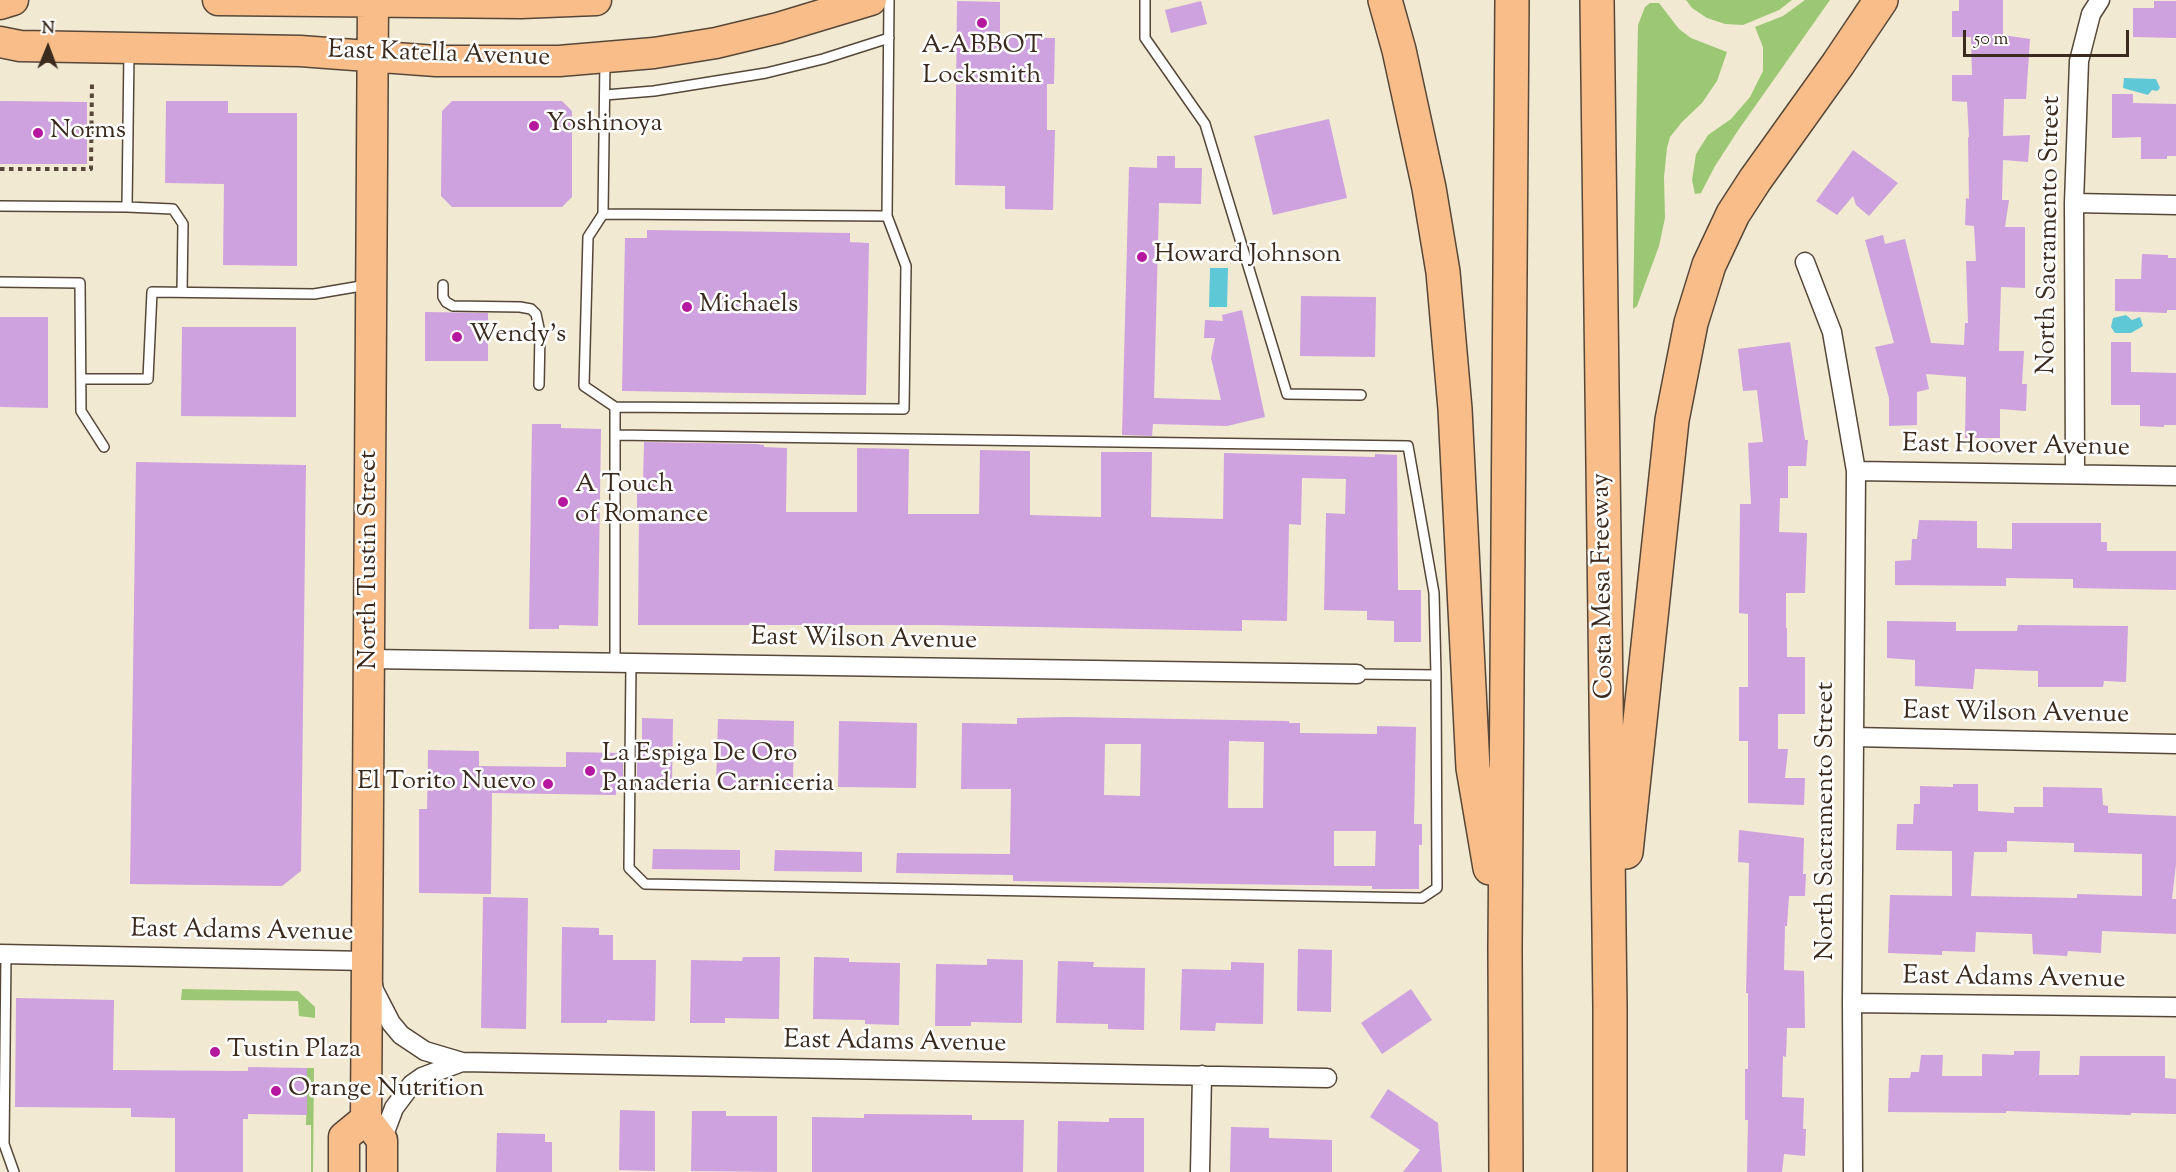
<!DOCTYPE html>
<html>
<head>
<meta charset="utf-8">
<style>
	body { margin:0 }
	#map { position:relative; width:2176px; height:1172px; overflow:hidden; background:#f2e9d2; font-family:"Sorts Mill Goudy",serif }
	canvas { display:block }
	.north { position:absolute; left:18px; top:18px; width:60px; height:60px; -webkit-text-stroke:4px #fff; paint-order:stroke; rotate:1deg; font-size:16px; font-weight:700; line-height:24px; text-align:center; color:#3b2a1e }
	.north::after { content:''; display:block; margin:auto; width:21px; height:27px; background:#3b2a1e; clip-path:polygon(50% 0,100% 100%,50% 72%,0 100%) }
	.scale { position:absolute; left:1963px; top:30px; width:166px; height:27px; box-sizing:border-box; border:3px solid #3b2a1e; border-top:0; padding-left:8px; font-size:18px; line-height:21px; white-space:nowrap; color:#3b2a1e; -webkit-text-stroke:4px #fff; paint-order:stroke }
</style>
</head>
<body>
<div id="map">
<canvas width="2176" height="1172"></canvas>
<div class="north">N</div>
<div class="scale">50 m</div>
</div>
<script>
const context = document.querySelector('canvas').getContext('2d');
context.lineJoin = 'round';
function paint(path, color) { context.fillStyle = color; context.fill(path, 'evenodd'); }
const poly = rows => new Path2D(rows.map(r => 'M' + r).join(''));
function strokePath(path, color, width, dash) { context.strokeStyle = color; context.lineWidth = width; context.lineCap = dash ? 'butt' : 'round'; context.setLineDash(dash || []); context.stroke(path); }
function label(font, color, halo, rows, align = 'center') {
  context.font = font + ' "Sorts Mill Goudy",serif'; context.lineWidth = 5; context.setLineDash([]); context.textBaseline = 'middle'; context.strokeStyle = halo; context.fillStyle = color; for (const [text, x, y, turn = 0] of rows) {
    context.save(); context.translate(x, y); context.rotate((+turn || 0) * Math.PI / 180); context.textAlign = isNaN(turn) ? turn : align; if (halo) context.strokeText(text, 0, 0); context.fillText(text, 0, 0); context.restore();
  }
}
const green = poly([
	[1686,0,1792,0,1779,10,1743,25,1725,24,1707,18,1692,8],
	[1805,0,1830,0,1739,129,1715,166,1701,193,1695,194,1692,180,1696,154,1708,135,1731,119,1750,97,1763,71,1763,47,1755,27,1783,16],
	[1650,3,1659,3,1679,29,1691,38,1727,52,1717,81,1702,103,1682,122,1670,137,1667,148,1664,177,1665,218,1659,246,1637,306,1633,309,1638,25,1645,7],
	[182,989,298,991,315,1007,315,1018,299,1016,298,1001,181,1000],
	[307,1068,314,1068,313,1172,311,1172,311,1125,306,1125]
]);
const water = poly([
	[2124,78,2156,79,2160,88,2157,91,2152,90,2148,95,2123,88],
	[1210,268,1228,268,1227,307,1209,307],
	[2126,315,2132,320,2140,317,2143,326,2131,333,2115,333,2111,327,2113,318]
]);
const building = poly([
	[1959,0,2003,0,2003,35,2030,39,2026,99,2004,99,2003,136,2030,135,2028,162,2003,160,2002,200,2009,200,2005,227,2025,227,2025,288,2001,287,1999,351,2024,351,2022,384,2027,384,2026,411,2000,409,2000,438,1965,438,1966,377,1926,374,1929,389,1917,392,1917,425,1889,426,1889,398,1875,347,1894,343,1865,240,1883,235,1885,244,1905,239,1931,343,1964,345,1965,323,1968,323,1966,261,1976,261,1974,226,1965,225,1966,198,1969,199,1968,137,1969,137,1967,102,1952,101,1952,75,1972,75,1971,37,1952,37,1952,11,1959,11],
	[957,1,1000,2,1000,37,1055,38,1054,84,1047,84,1047,130,1055,130,1053,210,1005,209,1005,186,955,185],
	[1201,1,1207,24,1171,33,1165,10],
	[2154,1,2176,1,2176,38,2133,37,2133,8,2154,8],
	[2112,94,2133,94,2133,103,2176,104,2176,156,2167,156,2167,159,2141,159,2141,137,2112,138],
	[0,101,87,102,87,164,0,164],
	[166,101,228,101,228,113,297,113,297,266,223,265,224,184,165,183],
	[452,101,562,101,572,111,572,197,562,207,452,207,441,196,442,111],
	[1329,119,1347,198,1273,215,1254,136],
	[1853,150,1898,183,1869,216,1856,205,1853,196,1837,215,1816,201],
	[1157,156,1175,156,1175,168,1202,168,1201,204,1159,203,1154,398,1221,400,1211,358,1215,338,1204,338,1205,320,1223,321,1222,315,1242,310,1265,417,1227,426,1153,424,1152,436,1122,435,1129,167,1157,168],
	[647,230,850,233,850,242,869,243,866,395,622,391,625,238,647,238],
	[2142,254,2168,255,2168,258,2176,258,2176,310,2167,310,2167,313,2115,311,2115,279,2141,279],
	[1301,296,1376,297,1375,357,1300,356],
	[425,312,488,313,488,361,425,361],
	[0,317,48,317,48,408,0,407],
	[182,327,296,327,296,417,181,416],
	[1790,342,1805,440,1808,440,1806,466,1788,466,1788,498,1780,498,1779,532,1807,533,1805,593,1786,593,1786,628,1787,628,1787,657,1805,657,1805,714,1778,714,1778,749,1788,749,1785,778,1805,778,1804,805,1748,803,1748,741,1739,741,1739,687,1748,687,1748,614,1739,613,1740,504,1751,504,1748,443,1763,442,1757,390,1743,391,1738,349],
	[2111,342,2131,342,2131,372,2176,373,2176,425,2164,425,2164,427,2140,426,2140,405,2111,405],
	[532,424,561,424,561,428,601,429,598,626,559,625,559,629,529,629],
	[644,442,756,444,764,445,764,447,787,448,786,512,857,512,857,448,909,449,908,514,979,514,980,450,1030,451,1030,515,1101,517,1101,452,1152,452,1151,517,1223,519,1224,453,1375,457,1375,454,1397,455,1398,590,1421,590,1421,642,1394,642,1394,621,1367,620,1367,611,1324,610,1326,513,1345,514,1346,479,1302,478,1301,525,1289,524,1287,621,1242,620,1242,631,933,625,638,625,639,511,637,511,637,483,643,483],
	[136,462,306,465,301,871,282,886,130,884],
	[1919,520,1977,521,1977,548,2012,549,2012,523,2101,523,2101,542,2107,542,2107,551,2176,551,2176,590,2073,588,2073,579,2006,578,2006,586,1895,585,1895,561,1911,560,1912,539,1917,539],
	[1887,621,1956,622,1956,631,2017,631,2018,625,2128,626,2126,682,2104,681,2103,687,2038,687,2038,671,1975,669,1973,689,1915,686,1915,660,1887,658],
	[1068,717,1289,721,1289,723,1300,723,1300,733,1377,734,1377,726,1416,727,1414,824,1422,824,1422,845,1419,845,1419,889,1372,889,1372,886,1013,881,1013,875,896,873,897,853,1010,854,1011,789,961,789,962,723,1017,724,1017,718],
	[1229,741,1264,742,1263,808,1228,808],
	[1105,744,1141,744,1140,796,1104,795],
	[1334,831,1376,831,1375,866,1334,866],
	[642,718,673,719,672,785,637,784,637,753,642,753],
	[718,719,794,721,793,786,716,786],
	[839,721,917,723,916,788,838,787],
	[428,750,479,751,479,766,566,767,566,752,623,753,623,784,616,784,616,795,492,793,491,894,419,893,419,809,427,809],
	[1953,784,1978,784,1978,811,2014,813,2014,807,2043,807,2043,787,2102,788,2103,805,2108,806,2108,813,2176,816,2176,864,2172,899,2176,899,2176,934,2102,931,2101,953,2068,951,2067,956,2033,954,2032,934,1976,932,1975,952,1942,951,1942,955,1888,953,1890,895,1952,896,1952,851,1896,850,1897,824,1913,824,1914,804,1920,804,1920,786,1953,787],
	[2007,841,2074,843,2074,852,2142,854,2142,896,2077,894,2077,898,1971,896,1974,852,2007,852],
	[1739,830,1804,838,1803,874,1806,874,1805,896,1789,896,1787,926,1785,926,1784,970,1804,971,1805,1028,1787,1028,1786,1057,1783,1056,1782,1097,1804,1098,1803,1129,1806,1129,1805,1156,1784,1154,1782,1172,1747,1172,1748,1120,1745,1120,1745,1069,1748,1069,1748,993,1746,993,1749,863,1738,862],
	[653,849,740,850,740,870,652,869],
	[775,850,862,852,862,872,774,871],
	[483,897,528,898,526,1029,481,1028],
	[562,927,599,928,599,935,613,935,613,960,656,960,655,1021,607,1020,607,1023,561,1023],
	[1298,949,1332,950,1331,1012,1297,1011],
	[743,957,780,957,779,1019,725,1018,725,1023,690,1023,691,960,742,961],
	[814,957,849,958,849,962,900,963,899,1025,865,1024,865,1020,813,1019],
	[987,959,1023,960,1022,1023,971,1022,971,1026,935,1026,936,964,987,965],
	[1058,961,1094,962,1093,967,1145,968,1144,1030,1108,1029,1108,1024,1056,1023],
	[1231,962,1264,963,1263,1024,1216,1023,1215,1031,1180,1030,1182,969,1231,970],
	[1411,989,1432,1020,1382,1054,1361,1023],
	[16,998,114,1000,113,1070,248,1071,248,1067,307,1068,307,1115,248,1114,248,1119,243,1119,243,1172,175,1172,175,1118,131,1117,131,1108,15,1107],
	[2014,1051,2040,1051,2039,1075,2079,1075,2080,1056,2165,1056,2165,1078,2176,1079,2176,1114,2131,1113,2131,1115,2006,1111,2006,1113,1888,1112,1889,1078,1910,1078,1911,1072,1919,1072,1921,1055,1943,1055,1942,1076,1982,1076,1982,1054,2014,1055],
	[1388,1089,1438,1123,1442,1172,1403,1172,1420,1150,1370,1117],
	[620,1110,655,1111,655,1171,619,1170],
	[692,1111,726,1111,726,1116,777,1116,777,1172,691,1171],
	[864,1114,972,1115,972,1120,1024,1120,1023,1172,812,1172,812,1117,864,1118],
	[1109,1118,1144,1118,1144,1172,1057,1172,1058,1121,1109,1122],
	[1231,1127,1269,1128,1269,1138,1332,1140,1332,1172,1230,1172],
	[497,1133,545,1134,545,1142,552,1142,552,1172,496,1172]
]);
const path = poly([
	[0,169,91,169,92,83]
]);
const service = poly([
	[1145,0,1145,38,1205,124,1287,394,1361,395],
	[129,51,127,207,173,209,183,224,182,292],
	[605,60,603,214,887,216,889,0],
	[605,95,654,91,766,73,823,59,889,38],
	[0,206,127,207],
	[603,214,588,237,584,386,615,407,615,663],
	[0,282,80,283,81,411,104,447],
	[443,285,443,297,446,302,453,306,520,307,531,309,536,314,540,333,539,385],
	[81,379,148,379,152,292,314,294,367,285],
	[615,407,904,409,906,266,887,216],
	[615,435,1408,446,1434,593,1436,675],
	[631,663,629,868,645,884,1422,898,1437,888,1436,675,1357,674],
	[6,954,4,1144,14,1172]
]);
const minor = poly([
	[2074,203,2176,205],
	[1805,262,1832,332,1856,471,1852,1003,1853,1172],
	[1856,471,2176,476],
	[2075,474,2074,203,2079,61,2091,14,2100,0],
	[370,659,1357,674],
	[1854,737,2176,744],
	[0,954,368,961,374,990,391,1023,401,1035,425,1051,462,1062,1327,1078],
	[1852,1003,2176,1007],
	[382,1140,394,1108,412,1084,422,1077,462,1062],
	[1200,1172,1202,1075]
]);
const primary = poly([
	[218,0,521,3,596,0],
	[373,0,366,1119,382,1140,382,1172],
	[0,4,13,0],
	[0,42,20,46,300,51,436,61,559,61,654,53,716,43,778,28,871,0],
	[344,1172,344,1137,366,1119]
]);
const motorway = poly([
	[1385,0,1399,50,1429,188,1443,272,1455,409,1473,768,1490,868],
	[1597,0,1610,1006,1610,1172],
	[1626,852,1672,420,1691,323,1709,265,1733,214,1755,180,1838,64,1881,0],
	[1506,1172,1505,949,1512,0]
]);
const markers = [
	[982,23,6,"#b5179e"],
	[534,126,6,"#b5179e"],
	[38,133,6,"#b5179e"],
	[1142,257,6,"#b5179e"],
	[687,307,6,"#b5179e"],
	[457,337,6,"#b5179e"],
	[563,502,6,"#b5179e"],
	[590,771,6,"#b5179e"],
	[548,784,6,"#b5179e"],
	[215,1052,6,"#b5179e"],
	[276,1091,6,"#b5179e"]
];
const poiNames = [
	["A-ABBOT",982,48,"center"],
	["Locksmith",982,78,"center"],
	["Yoshinoya",546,126],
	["Norms",50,133],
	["Howard Johnson",1154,257],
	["Michaels",699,307],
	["Wendy's",469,337],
	["A Touch",575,487],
	["of Romance",575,517],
	["La Espiga De Oro",602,756],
	["Panaderia Carniceria",602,786],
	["El Torito Nuevo",536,784,"right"],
	["Tustin Plaza",227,1052],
	["Orange Nutrition",288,1091]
];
const streetNames = [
	["East Katella Avenue",439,56,2],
	["North Sacramento Street",2051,235,-89],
	["East Hoover Avenue",2016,448,1],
	["North Tustin Street",371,560,-90],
	["Costa Mesa Freeway",1605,586,-91],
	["East Wilson Avenue",864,641,1],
	["East Wilson Avenue",2016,715,1],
	["North Sacramento Street",1828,821,-90],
	["East Adams Avenue",242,933,1],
	["East Adams Avenue",2014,980,1],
	["East Adams Avenue",895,1044,1]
];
paint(green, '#9cc875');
paint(water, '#5ec8d7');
paint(building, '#cda2de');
strokePath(service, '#564739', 12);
strokePath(minor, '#564739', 21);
strokePath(primary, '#564739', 33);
strokePath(motorway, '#564739', 36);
strokePath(path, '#564739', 4, [4.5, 4.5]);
strokePath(service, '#fff', 9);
strokePath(minor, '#fff', 18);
strokePath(primary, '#f8bd88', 30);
strokePath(motorway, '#f8bd88', 33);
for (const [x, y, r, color] of markers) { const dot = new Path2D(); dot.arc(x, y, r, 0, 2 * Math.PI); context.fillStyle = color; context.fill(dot); strokePath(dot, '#fff', 2); }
label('26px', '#3b2a1e', '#fff', poiNames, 'left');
label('26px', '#3b2a1e', '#fff', streetNames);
</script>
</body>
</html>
